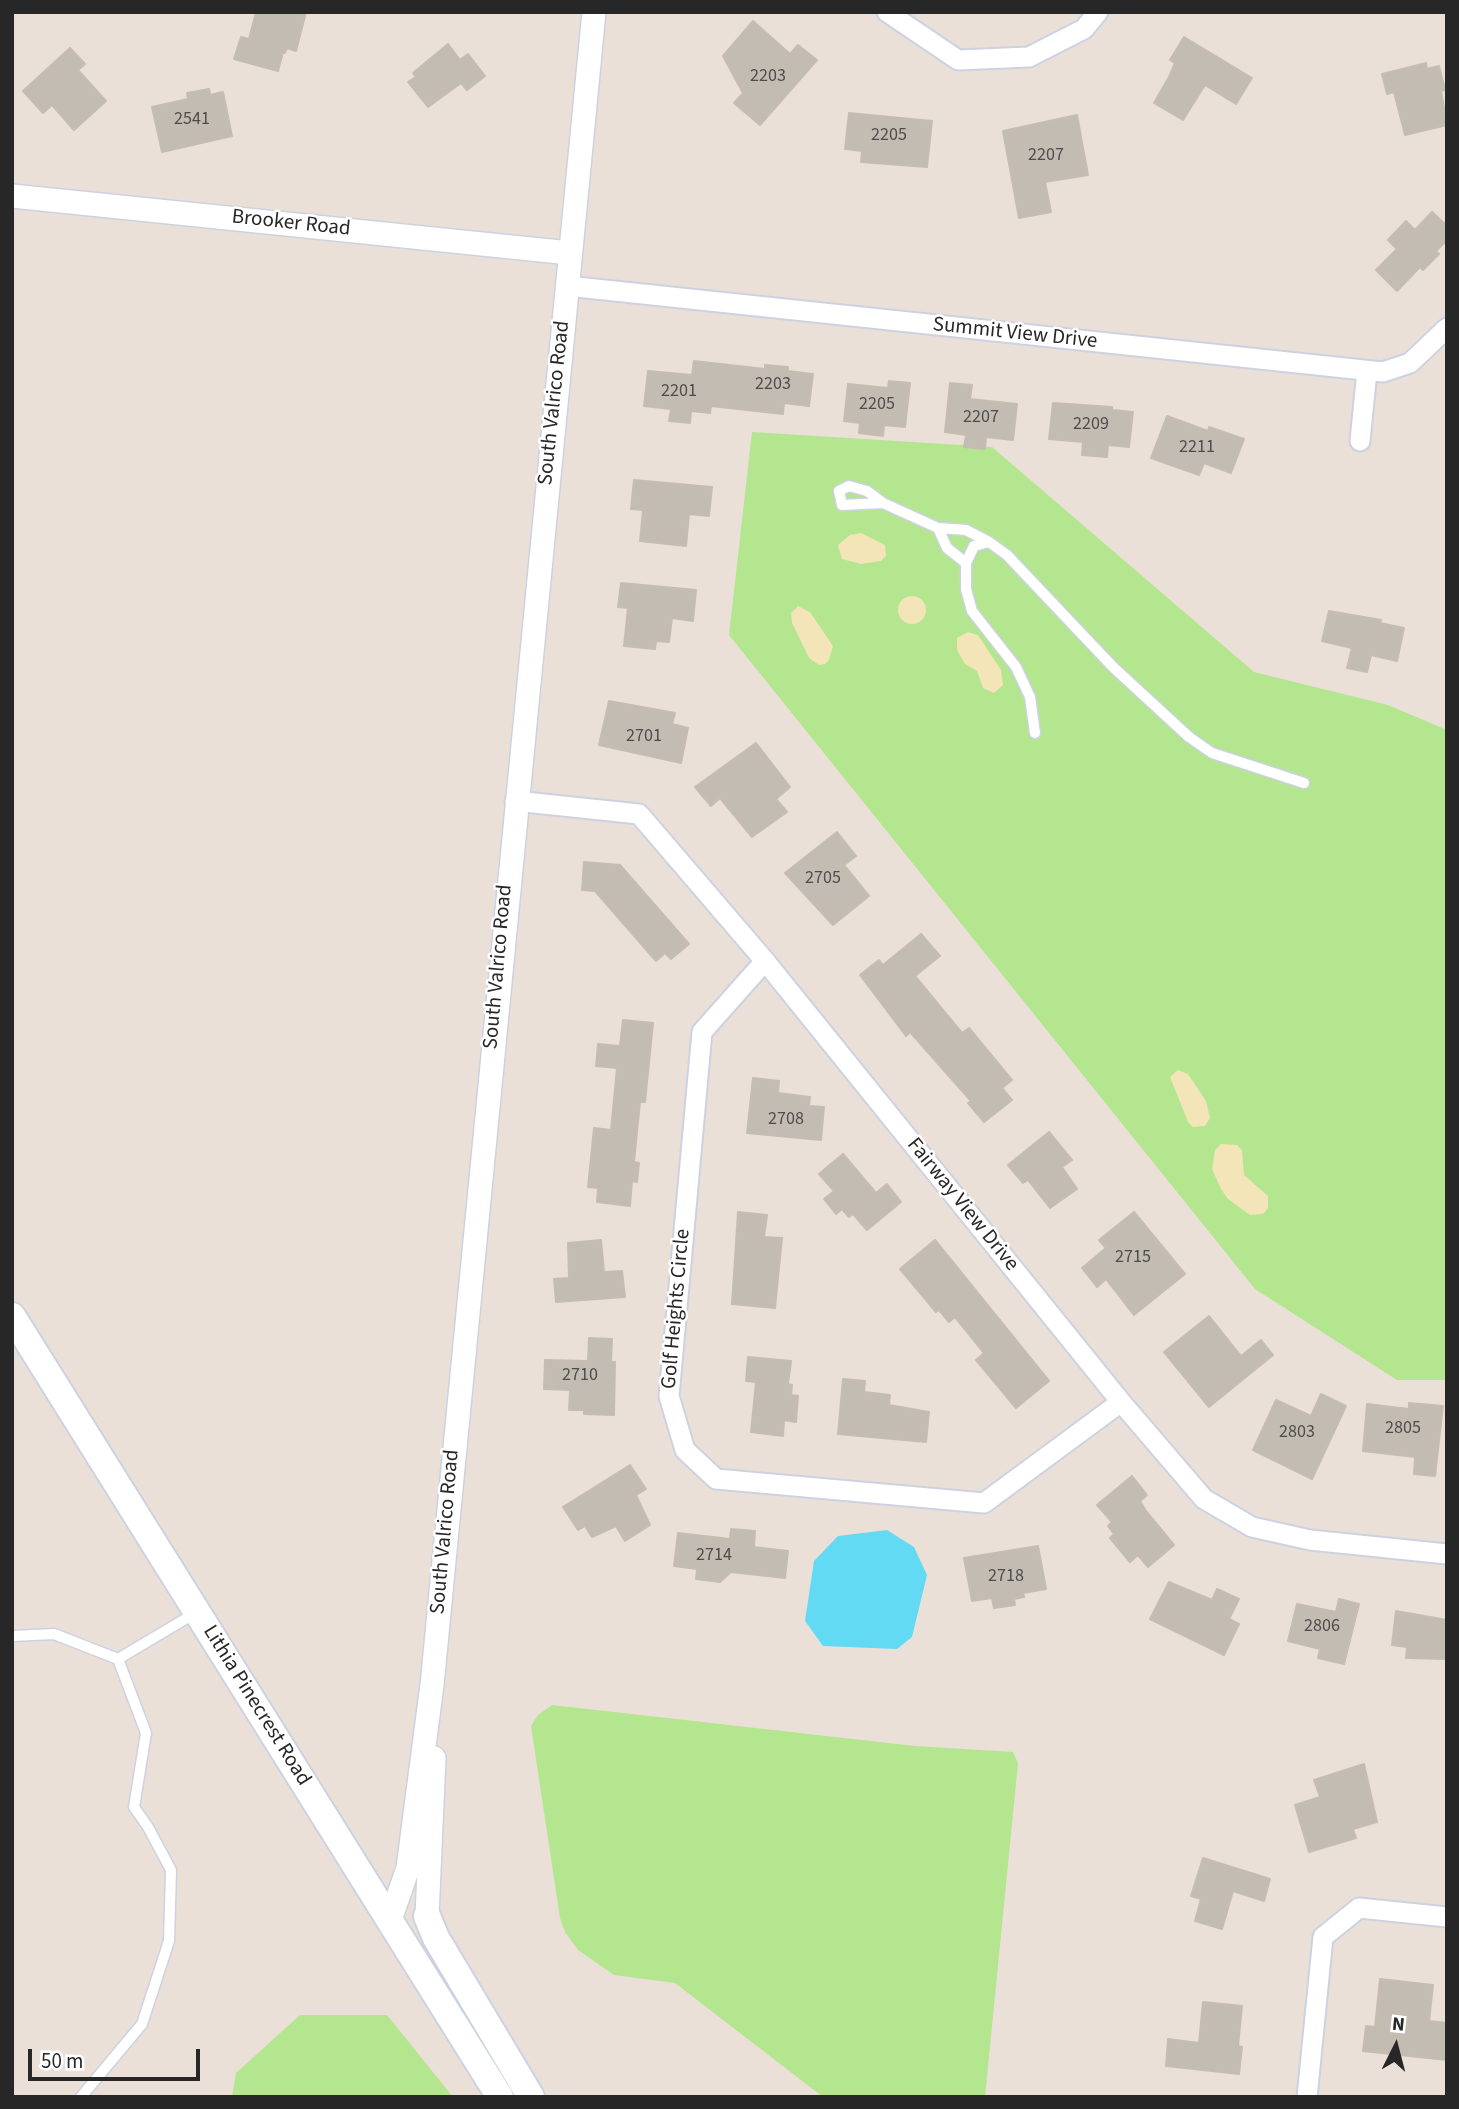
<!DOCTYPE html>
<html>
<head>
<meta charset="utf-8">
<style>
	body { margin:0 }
	#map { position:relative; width:1459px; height:2109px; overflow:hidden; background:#ebe0d7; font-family:"Source Sans 3",sans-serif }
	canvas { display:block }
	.frame { position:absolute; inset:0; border:14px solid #272727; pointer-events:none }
	.north { position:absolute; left:1361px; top:2011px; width:70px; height:70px; -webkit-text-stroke:5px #fff; paint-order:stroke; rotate:6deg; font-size:19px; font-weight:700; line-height:28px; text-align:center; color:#272727 }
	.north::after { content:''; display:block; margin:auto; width:24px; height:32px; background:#272727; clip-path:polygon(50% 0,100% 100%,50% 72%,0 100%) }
	.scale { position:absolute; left:28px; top:2049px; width:172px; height:32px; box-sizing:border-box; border:4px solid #272727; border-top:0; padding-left:9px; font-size:21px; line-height:24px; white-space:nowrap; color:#272727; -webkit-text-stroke:5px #fff; paint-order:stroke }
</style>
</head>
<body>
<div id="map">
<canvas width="1459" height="2109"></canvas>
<div class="frame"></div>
<div class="north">N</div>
<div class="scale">50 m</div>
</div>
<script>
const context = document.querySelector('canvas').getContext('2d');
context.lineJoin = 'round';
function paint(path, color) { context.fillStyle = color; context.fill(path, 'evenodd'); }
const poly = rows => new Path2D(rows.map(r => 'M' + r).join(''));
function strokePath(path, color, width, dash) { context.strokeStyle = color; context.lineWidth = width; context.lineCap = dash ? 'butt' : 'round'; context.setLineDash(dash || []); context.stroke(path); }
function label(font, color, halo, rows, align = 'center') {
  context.font = font + ' "Source Sans 3",sans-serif'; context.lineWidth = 5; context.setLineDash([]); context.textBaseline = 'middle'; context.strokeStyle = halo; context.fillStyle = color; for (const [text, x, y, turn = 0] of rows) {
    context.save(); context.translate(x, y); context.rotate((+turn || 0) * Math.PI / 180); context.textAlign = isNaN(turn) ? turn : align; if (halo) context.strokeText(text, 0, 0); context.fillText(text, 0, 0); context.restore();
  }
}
const green = poly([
	[752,432,992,447,1254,672,1388,705,1447,730,1447,1380,1397,1380,1255,1289,729,635],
	[552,1705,915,1746,1013,1752,1018,1763,985,2097,823,2097,675,1983,614,1975,578,1950,565,1932,560,1918,531,1726,538,1715],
	[300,2015,387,2015,453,2097,232,2097,236,2073]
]);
const sand = poly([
	[861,533,885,545,886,556,881,561,861,564,842,559,838,545,850,535],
	'898 610a14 14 0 1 1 28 0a14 14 0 1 1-28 0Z',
	[798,606,810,612,833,646,829,660,825,664,819,665,809,658,792,623,791,613],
	[968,632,978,635,1001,670,1003,685,994,693,983,688,977,671,965,664,957,650,957,638],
	[1178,1070,1188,1074,1206,1101,1210,1118,1205,1126,1193,1127,1188,1122,1170,1077],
	[1221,1144,1237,1145,1242,1150,1244,1175,1268,1196,1268,1208,1263,1214,1250,1215,1228,1199,1221,1189,1212,1169,1215,1150]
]);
const water = poly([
	[887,1530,914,1547,927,1575,912,1637,897,1649,823,1646,805,1621,814,1561,838,1536]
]);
const building = poly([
	[256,12,306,12,296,51,287,48,285,53,283,52,278,71,234,59,241,37,249,39,256,12],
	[753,21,790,54,798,45,817,60,760,125,734,103,743,93,723,56,753,21],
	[1184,37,1252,78,1236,104,1205,85,1183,120,1154,103,1169,77,1175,63,1170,60,1184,37],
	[448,44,460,60,468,54,485,76,467,90,461,83,428,107,408,82,416,77,413,73,448,44],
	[70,48,85,64,78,70,106,101,74,130,52,105,43,113,23,91,70,48],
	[1426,63,1427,69,1439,66,1445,90,1441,91,1447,125,1405,135,1394,92,1387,94,1382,74,1426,63],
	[209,89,210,95,223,92,232,136,162,152,152,107,188,99,187,93,209,89],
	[849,113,932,121,927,167,861,162,862,151,845,149,849,113],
	[1077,115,1088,175,1045,182,1051,212,1019,218,1003,131,1077,115],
	[1432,212,1447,226,1447,240,1436,251,1439,254,1423,270,1420,267,1397,291,1376,270,1397,249,1388,240,1406,221,1415,230,1432,212],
	[694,361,765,369,765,365,788,367,788,371,813,374,809,406,784,403,783,414,711,406,710,413,691,411,690,423,669,421,671,409,644,406,648,371,692,375,694,361],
	[889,381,910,383,905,427,884,425,883,436,859,433,860,423,844,421,848,384,888,388,889,381],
	[950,383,972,385,970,399,1017,404,1013,440,986,437,985,449,964,447,966,435,945,432,950,383],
	[1053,403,1112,407,1112,410,1133,412,1129,447,1108,445,1107,457,1082,455,1083,442,1049,439,1053,403],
	[1167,416,1208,431,1209,427,1244,439,1231,473,1204,463,1199,475,1151,458,1167,416],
	[634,480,712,487,709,516,689,514,686,546,640,541,643,510,631,509,634,480],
	[621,583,696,590,693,621,672,618,669,642,656,641,655,649,624,646,628,608,618,607,621,583],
	[1329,611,1381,620,1380,623,1404,628,1397,661,1371,655,1367,672,1347,668,1352,648,1322,641,1329,611],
	[609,701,675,713,672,724,688,728,681,763,599,745,609,701],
	[756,743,790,787,776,799,787,812,752,837,720,798,711,806,695,787,756,743],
	[837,832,856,856,844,865,869,896,833,925,785,873,837,832],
	[584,862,620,865,689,944,671,959,665,953,656,961,595,891,582,890,584,862],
	[921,934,940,956,915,976,962,1033,969,1028,1012,1080,1002,1088,1012,1100,984,1122,968,1103,971,1101,910,1032,906,1036,860,975,879,960,883,965,921,934],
	[623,1020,653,1023,645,1102,640,1102,634,1162,639,1163,637,1182,632,1181,630,1206,597,1202,598,1188,588,1187,594,1128,611,1130,617,1068,596,1066,598,1044,620,1046,623,1020],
	[753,1078,779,1081,778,1093,810,1097,809,1106,824,1107,821,1140,747,1133,753,1078],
	[1049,1132,1072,1160,1062,1167,1077,1189,1050,1208,1028,1180,1023,1183,1008,1165,1049,1132],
	[843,1154,876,1193,887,1184,901,1202,867,1230,853,1214,849,1217,842,1209,836,1214,824,1199,834,1191,819,1174,843,1154],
	[738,1212,767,1215,764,1237,782,1238,775,1308,732,1304,738,1212],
	[1134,1212,1185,1274,1134,1315,1106,1279,1097,1287,1082,1268,1106,1248,1099,1240,1134,1212],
	[601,1240,604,1272,622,1271,625,1297,556,1302,554,1279,569,1278,568,1243,601,1240],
	[935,1240,1049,1381,1016,1408,976,1360,984,1353,955,1317,949,1322,939,1310,936,1312,900,1269,935,1240],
	[1209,1316,1241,1356,1261,1340,1273,1355,1209,1407,1164,1352,1209,1316],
	[589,1338,612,1339,611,1362,615,1362,614,1415,584,1414,584,1410,569,1410,570,1390,544,1389,545,1360,588,1361,589,1338],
	[748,1357,791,1361,788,1384,792,1385,791,1395,798,1396,796,1422,784,1420,783,1436,751,1432,756,1382,746,1381,748,1357],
	[843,1379,865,1381,864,1392,890,1395,889,1405,929,1412,926,1442,838,1434,843,1379],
	[1321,1394,1346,1406,1312,1479,1253,1450,1276,1400,1311,1416,1321,1394],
	[1409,1403,1443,1406,1435,1476,1414,1474,1415,1457,1363,1451,1367,1404,1409,1409,1409,1403],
	[630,1465,646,1489,636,1495,650,1525,625,1541,616,1526,592,1537,585,1526,578,1530,563,1507,630,1465],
	[1132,1476,1147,1495,1140,1501,1146,1511,1174,1545,1148,1567,1138,1555,1130,1562,1110,1538,1114,1534,1108,1526,1112,1522,1097,1505,1132,1476],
	[731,1529,755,1531,754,1547,788,1551,785,1578,731,1572,720,1582,696,1579,697,1569,674,1566,678,1533,730,1539,731,1529],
	[1038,1546,1046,1589,1023,1593,1024,1597,1014,1599,1015,1605,994,1608,992,1598,972,1601,964,1558,1038,1546],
	[1169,1582,1212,1600,1217,1589,1239,1599,1229,1619,1239,1624,1224,1655,1150,1619,1169,1582],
	[1339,1599,1359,1604,1344,1664,1318,1658,1320,1649,1288,1641,1297,1604,1336,1612,1339,1599],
	[1396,1611,1447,1620,1445,1659,1406,1658,1407,1647,1392,1645,1396,1611],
	[1364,1764,1377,1822,1353,1829,1356,1838,1309,1852,1295,1805,1320,1797,1314,1780,1364,1764],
	[1203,1858,1270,1879,1264,1901,1233,1891,1222,1929,1195,1921,1201,1899,1191,1896,1203,1858],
	[1380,1979,1433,1985,1429,2021,1447,2023,1447,2060,1363,2051,1366,2026,1375,2027,1380,1979],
	[1203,2002,1242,2006,1238,2046,1242,2047,1239,2074,1166,2066,1168,2039,1199,2043,1203,2002]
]);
const service = poly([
	[883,503,842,505,839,491,849,486,867,491,883,503,938,528,966,530,989,542],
	[938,528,947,548,966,563],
	[1035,733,1030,697,1016,667,972,611,966,589,966,563,974,546,989,542,1007,555,1113,667,1189,737,1212,753,1304,783],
	[12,1636,54,1634,118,1659,146,1733,134,1807,148,1827,171,1870,169,1941,142,2024,81,2097],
	[118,1659,197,1612]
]);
const minor = poly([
	[887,12,958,60,1029,57,1084,29,1098,12],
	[567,286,1383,372,1410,363,1447,328],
	[1360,441,1367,371],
	[515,801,639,814,765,961,1121,1402,1204,1499,1252,1527,1310,1540,1447,1554],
	[765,961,702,1032,669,1396,685,1450,716,1479,984,1503,1121,1402],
	[1307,2097,1323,1937,1359,1908,1447,1917]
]);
const tertiary = poly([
	[12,196,570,253],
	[427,1916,434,1758],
	[390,1920,408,1868,432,1685,594,12]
]);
const secondary = poly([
	[12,1316,500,2097],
	[427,1916,436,1938,531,2097]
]);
const numberNames = [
	["2203",768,77],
	["2541",192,120],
	["2205",889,136],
	["2207",1046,156],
	["2203",773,385],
	["2201",679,392],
	["2205",877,405],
	["2207",981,418],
	["2209",1091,425],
	["2211",1197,448],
	["2701",644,737],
	["2705",823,879],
	["2708",786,1120],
	["2715",1133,1258],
	["2710",580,1376],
	["2805",1403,1429],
	["2803",1297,1433],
	["2714",714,1556],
	["2718",1006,1577],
	["2806",1322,1627]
];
const streetNames = [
	["Brooker Road",291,224,6],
	["Summit View Drive",1015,334,6],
	["South Valrico Road",555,403,-84],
	["South Valrico Road",499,967,-85],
	["Fairway View Drive",962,1205,51],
	["Golf Heights Circle",677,1309,-85],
	["South Valrico Road",446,1532,-85],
	["Lithia Pinecrest Road",256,1706,58]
];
paint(green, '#b4e58f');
paint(sand, '#f3e5b7');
paint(water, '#62daf4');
paint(building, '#c2bcb3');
strokePath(building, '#c6bdb1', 2);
strokePath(service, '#ccd2e1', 13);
strokePath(minor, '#ccd2e1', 23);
strokePath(tertiary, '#ccd2e1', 26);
strokePath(secondary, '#ccd2e1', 30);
strokePath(service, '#fff', 10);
strokePath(minor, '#fff', 19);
strokePath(tertiary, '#fff', 23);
strokePath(secondary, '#fff', 26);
label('18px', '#4e4c4a', null, numberNames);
label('21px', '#272727', '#fff', streetNames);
</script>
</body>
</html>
